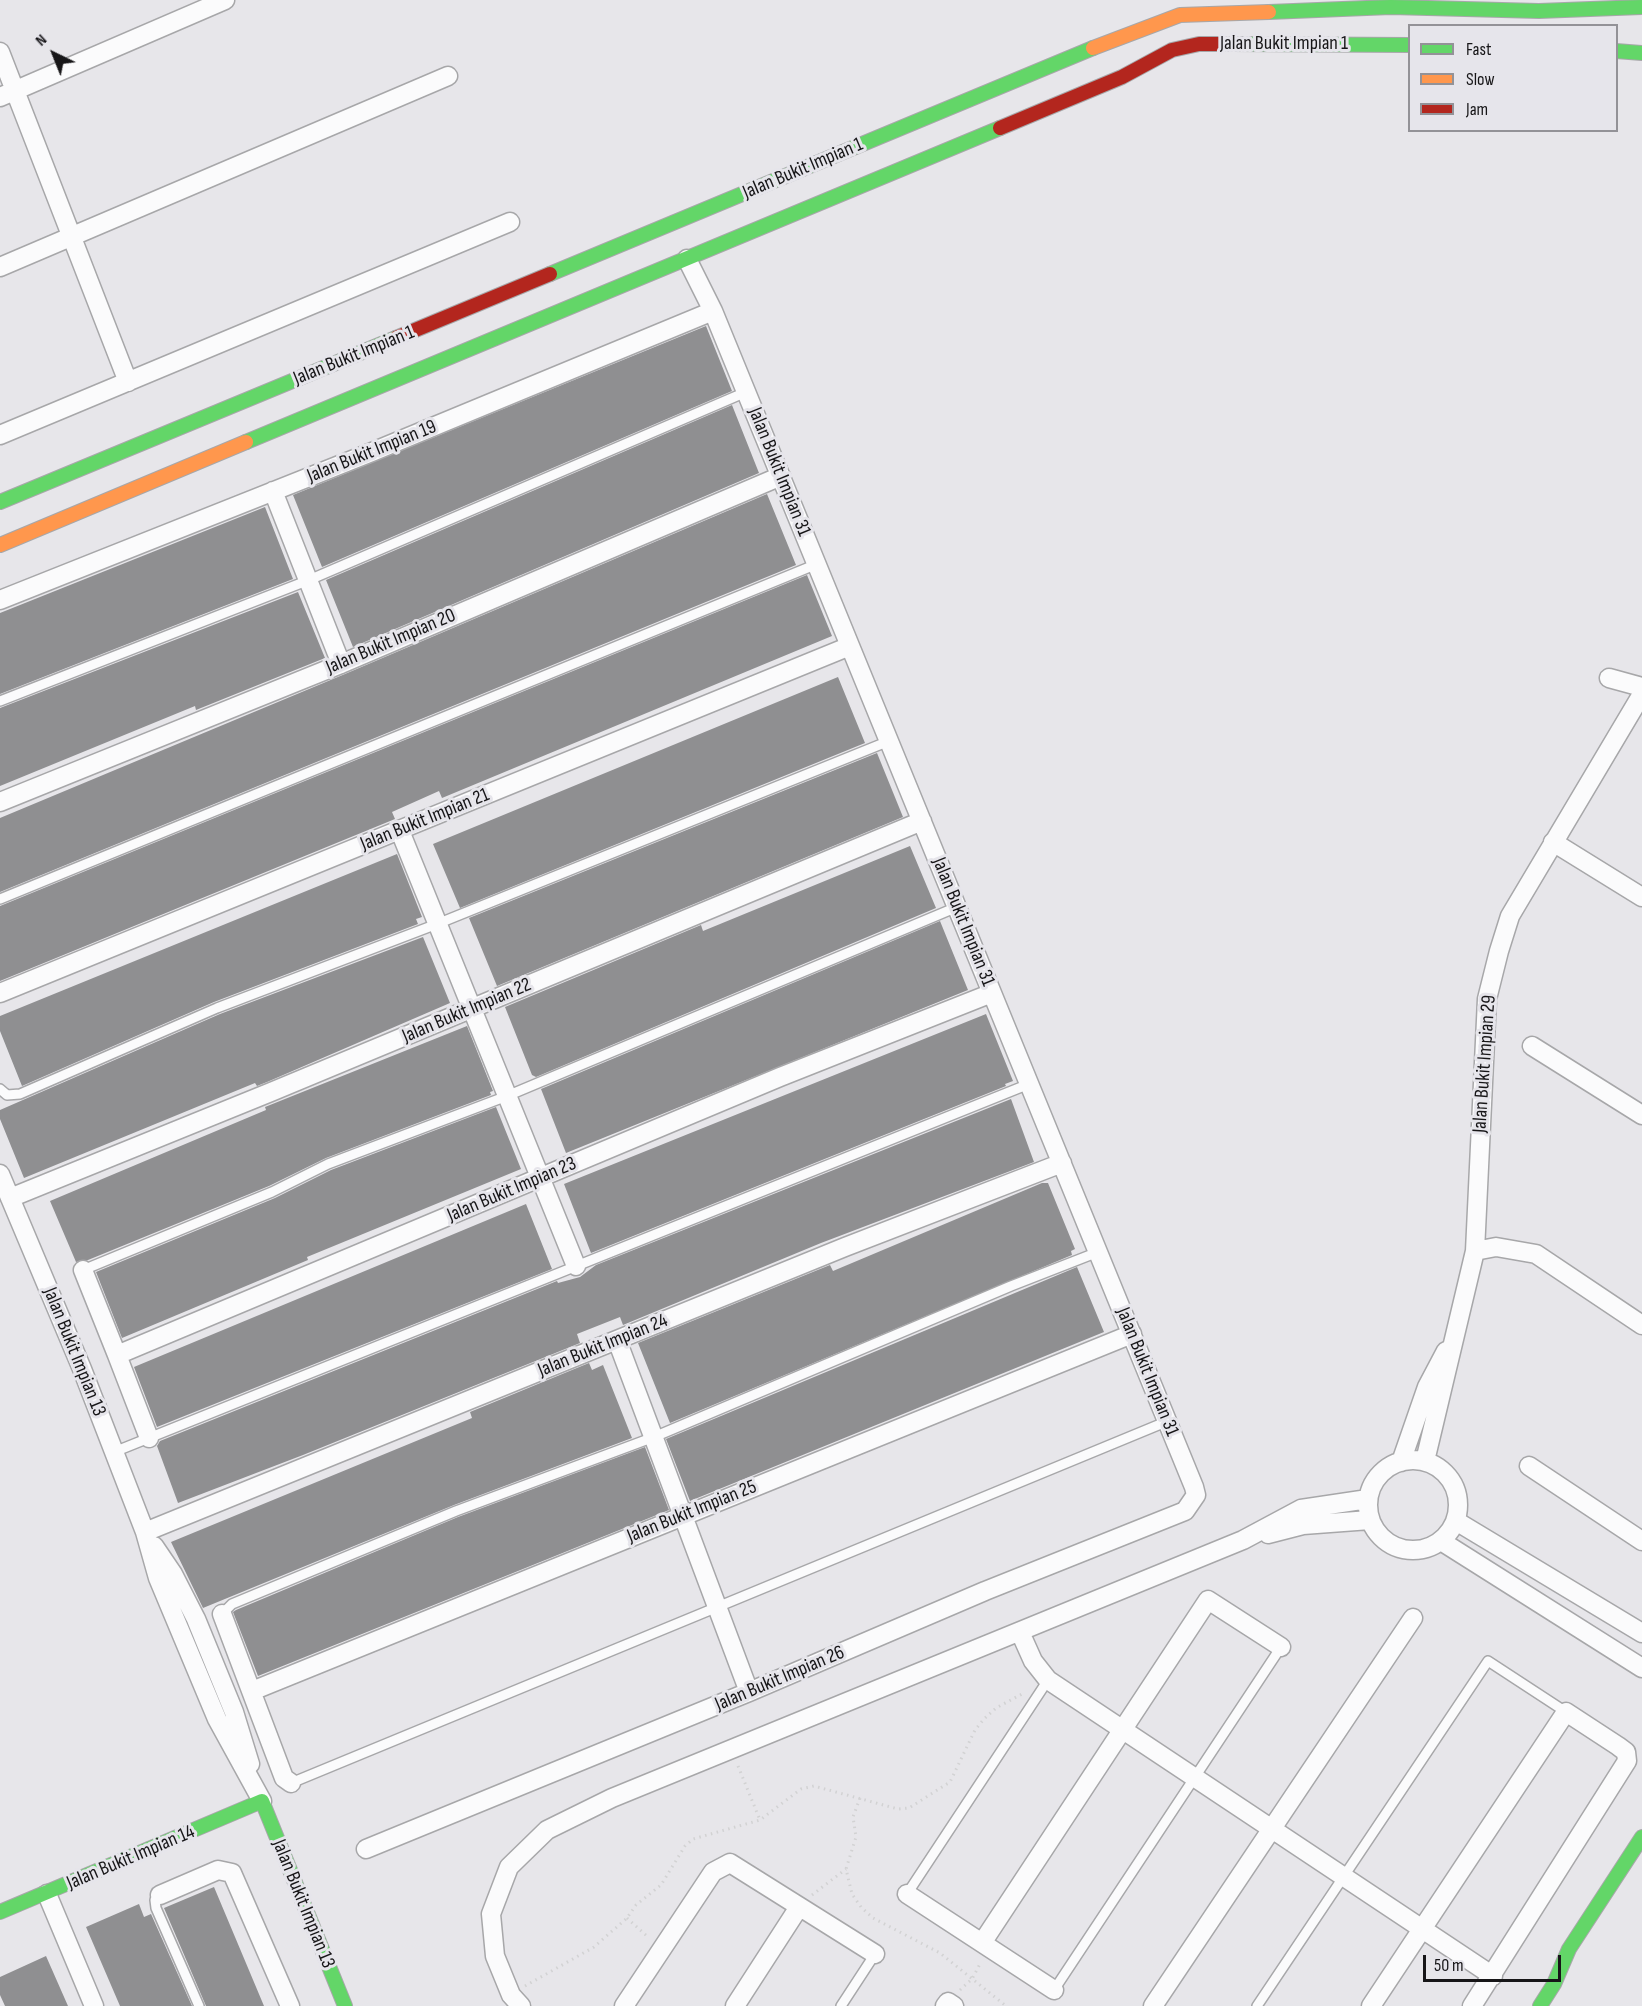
<!DOCTYPE html>
<html>
<head>
<meta charset="utf-8">
<style>
	body { margin:0 }
	#map { position:relative; width:1642px; height:2006px; overflow:hidden; background:#e7e6ea; font-family:"Sofia Sans Condensed",sans-serif }
	canvas { display:block }
	.legend { position:absolute; left:1408px; top:24px; width:210px; height:108px; box-sizing:border-box; background:#e6e5eb; border:2px solid #939297; margin:0; padding:8px 10px; list-style:none; font-size:18px; color:#171618 }
	.legend li { display:flex; align-items:center; gap:12px; height:30px }
	.legend b { width:30px; border:2px solid #939297 }
	.north { position:absolute; left:24px; top:24px; width:60px; height:60px; -webkit-text-stroke:4px #e6e5eb; paint-order:stroke; rotate:317deg; font-size:16px; font-weight:700; line-height:24px; text-align:center; color:#171618 }
	.north::after { content:''; display:block; margin:auto; width:21px; height:27px; background:#171618; clip-path:polygon(50% 0,100% 100%,50% 72%,0 100%) }
	.scale { position:absolute; left:1423px; top:1955px; width:138px; height:27px; box-sizing:border-box; border:3px solid #171618; border-top:0; padding-left:8px; font-size:18px; line-height:21px; white-space:nowrap; color:#171618; -webkit-text-stroke:4px #e6e5eb; paint-order:stroke }
</style>
</head>
<body>
<div id="map">
<canvas width="1642" height="2006"></canvas>
<ul class="legend">
<li><b style="height:8px;background:#63d668"></b>Fast</li>
<li><b style="height:8px;background:#ff974d"></b>Slow</li>
<li><b style="height:8px;background:#b3261e"></b>Jam</li>
</ul>
<div class="north">N</div>
<div class="scale">50 m</div>
</div>
<script>
const context = document.querySelector('canvas').getContext('2d');
context.lineJoin = 'round';
function paint(path, color) { context.fillStyle = color; context.fill(path, 'evenodd'); }
const poly = rows => new Path2D(rows.map(r => 'M' + r).join(''));
function strokePath(path, color, width, dash) { context.strokeStyle = color; context.lineWidth = width; context.lineCap = dash ? 'butt' : 'round'; context.setLineDash(dash || []); context.stroke(path); }
function label(font, color, halo, rows, align = 'center') {
  context.font = font + ' "Sofia Sans Condensed",sans-serif'; context.lineWidth = 6; context.setLineDash([]); context.textBaseline = 'middle'; context.strokeStyle = halo; context.fillStyle = color; for (const [text, x, y, turn = 0] of rows) {
    context.save(); context.translate(x, y); context.rotate((+turn || 0) * Math.PI / 180); context.textAlign = isNaN(turn) ? turn : align; if (halo) context.strokeText(text, 0, 0); context.fillText(text, 0, 0); context.restore();
  }
}
const building = poly([
	[706,326,732,391,322,567,293,495],
	[732,405,759,473,353,647,326,580],
	[767,494,796,565,0,892,0,818,345,674],
	[265,507,293,579,0,694,0,613],
	[807,575,832,636,442,798,439,791,392,812,395,819,0,981,0,906],
	[298,592,325,658,196,710,195,706,0,786,0,708],
	[838,677,865,743,460,908,433,844],
	[877,753,903,817,497,986,469,918],
	[910,846,936,908,536,1077,532,1075,505,1007,701,925,703,931],
	[397,854,422,917,416,919,418,924,214,1002,22,1086,0,1031,0,1016],
	[940,921,968,990,566,1153,541,1089],
	[423,937,450,1003,267,1082,257,1086,255,1083,24,1178,0,1119,0,1110,220,1014],
	[986,1014,1013,1081,1005,1084,1006,1086,591,1253,564,1184],
	[467,1026,493,1091,490,1092,491,1095,326,1158,269,1186,88,1260,76,1262,50,1201,266,1110,265,1107],
	[1011,1099,1034,1162,821,1243,623,1325,620,1317,577,1334,580,1343,303,1455,178,1503,157,1446,160,1441,557,1281,558,1283,580,1277,596,1265],
	[496,1107,521,1169,307,1257,308,1260,122,1338,96,1272,275,1198,331,1170],
	[1042,1183,1048,1183,1075,1249,1071,1251,1072,1255,670,1423,638,1343,830,1265,833,1271],
	[526,1204,552,1269,157,1427,134,1367],
	[1077,1267,1104,1332,690,1501,666,1439],
	[589,1363,592,1370,603,1365,632,1438,454,1505,203,1608,171,1542,472,1418,470,1412],
	[645,1447,669,1510,258,1676,233,1612,236,1610,458,1517],
	[214,1887,264,2006,206,2006,164,1908],
	[139,1904,144,1917,151,1914,192,2006,120,2006,86,1927],
	[46,1956,68,2006,5,2006,0,1995,0,1977]
]);
const path = poly([
	[738,1766,760,1820],
	[860,1798,853,1817,856,1837,846,1869,852,1894,861,1907,873,1918,940,1953,1006,2006],
	[812,1895,846,1869],
	[627,1918,648,1937],
	[525,1986,594,1947,627,1918,636,1905,661,1885,685,1846,693,1839,760,1820,801,1789,814,1786,898,1809,909,1808,950,1782,975,1730,984,1719,996,1708,1022,1694],
	[960,1990,972,1979,981,1962]
]);
const lane = poly([
	[0,701,309,580,746,392],
	[0,899,817,564],
	[0,1089,7,1095,20,1094,217,1008,437,924,889,741],
	[83,1270,272,1192,328,1164,507,1096,957,907],
	[114,1452,1029,1084],
	[222,1614,232,1604,456,1511,654,1437,1011,1286,1098,1252],
	[291,1783,1168,1421],
	[907,1894,1048,1680],
	[160,1895,155,1900,156,1908,199,2006],
	[1054,1990,1281,1647],
	[841,2006,875,1954],
	[1257,2006,1488,1661,1566,1712]
]);
const street = poly([
	[0,52,128,382],
	[0,97,225,0],
	[687,259,713,311],
	[0,267,448,76],
	[0,435,510,222],
	[273,491,341,664],
	[0,600,372,452,713,311,1194,1487,1196,1495,1185,1511,985,1591,749,1692,366,1849],
	[1609,678,1642,687],
	[0,802,341,664,781,476],
	[400,831,576,1266],
	[1553,842,1642,897],
	[0,993,850,646],
	[1532,1046,1642,1115],
	[0,1174,82,1369,145,1532,158,1578,217,1719,262,1801],
	[10,1198,271,1092,922,821],
	[1475,1251,1496,1247,1536,1254,1642,1325],
	[83,1270,117,1355],
	[617,1340,749,1692],
	[149,1438,117,1355,780,1077,992,993],
	'1368 1505a45 45 0 1 1 90 0a45 45 0 1 1-90 0Z',
	[1425,1461,1475,1251,1487,999,1499,951,1510,916,1642,694],
	[1401,1462,1427,1387,1446,1351],
	[1529,1466,1642,1541],
	[1456,1521,1642,1633],
	[145,1532,845,1247,1062,1163],
	[1268,1534,1303,1525,1370,1520],
	[1441,1541,1642,1668],
	[154,1546,173,1574,196,1619,234,1712,250,1764],
	[222,1614,284,1778,291,1783],
	[1020,1632,1033,1661,1048,1680,1493,1976],
	[252,1691,1132,1334],
	[47,1894,94,2006],
	[907,1894,1054,1990],
	[160,1895,218,1870,232,1873,290,2006],
	[982,1943,1208,1600,1281,1647],
	[521,2006,511,1995,495,1956,491,1914,509,1867,547,1830,612,1798,1243,1540,1301,1509,1368,1499],
	[624,2006,713,1872,730,1863,875,1954],
	[735,2006,799,1907],
	[945,2006,948,2002,954,2006],
	[1153,2006,1413,1618],
	[1371,2006,1566,1712,1618,1746,1626,1752,1627,1761,1472,2006]
]);
const fast = poly([
	[1269,12,1391,7,1539,11,1642,7],
	[1232,44,1410,45],
	[1616,51,1642,53],
	[550,274,1093,48],
	[246,442,1000,128],
	[0,502,396,338],
	[0,1912,262,1801,345,2006],
	[1540,2006,1554,1984,1569,1949,1642,1837]
]);
const slow = poly([
	[1093,48,1180,15,1269,12],
	[0,545,246,442]
]);
const jam = poly([
	[1000,128,1122,77,1172,50,1199,44,1232,44],
	[396,338,550,274]
]);
const streetNames = [
	["Jalan Bukit Impian 1",1284,44],
	["Jalan Bukit Impian 1",803,169,-23],
	["Jalan Bukit Impian 1",354,356,-22],
	["Jalan Bukit Impian 19",372,452,-22],
	["Jalan Bukit Impian 31",779,472,68],
	["Jalan Bukit Impian 20",391,642,-23],
	["Jalan Bukit Impian 21",425,820,-22],
	["Jalan Bukit Impian 31",963,922,68],
	["Jalan Bukit Impian 22",467,1011,-23],
	["Jalan Bukit Impian 29",1485,1064,-86],
	["Jalan Bukit Impian 23",512,1190,-23],
	["Jalan Bukit Impian 24",603,1346,-22],
	["Jalan Bukit Impian 13",74,1352,68],
	["Jalan Bukit Impian 31",1147,1372,68],
	["Jalan Bukit Impian 25",692,1512,-22],
	["Jalan Bukit Impian 26",780,1679,-23],
	["Jalan Bukit Impian 14",131,1858,-23],
	["Jalan Bukit Impian 13",303,1904,68]
];
paint(building, '#8f8f91');
strokePath(lane, '#a7a7a9', 12);
strokePath(street, '#a7a7a9', 21);
strokePath(fast, '#a7a7a9', 16);
strokePath(slow, '#a7a7a9', 16);
strokePath(jam, '#a7a7a9', 16);
strokePath(path, '#d2d2d3', 3, [1.5, 4.5]);
strokePath(lane, '#fbfbfc', 9);
strokePath(street, '#fbfbfc', 18);
strokePath(fast, '#63d668', 14);
strokePath(slow, '#ff974d', 14);
strokePath(jam, '#b3261e', 14);
label('20px', '#171618', '#e6e5eb', streetNames);
</script>
</body>
</html>
